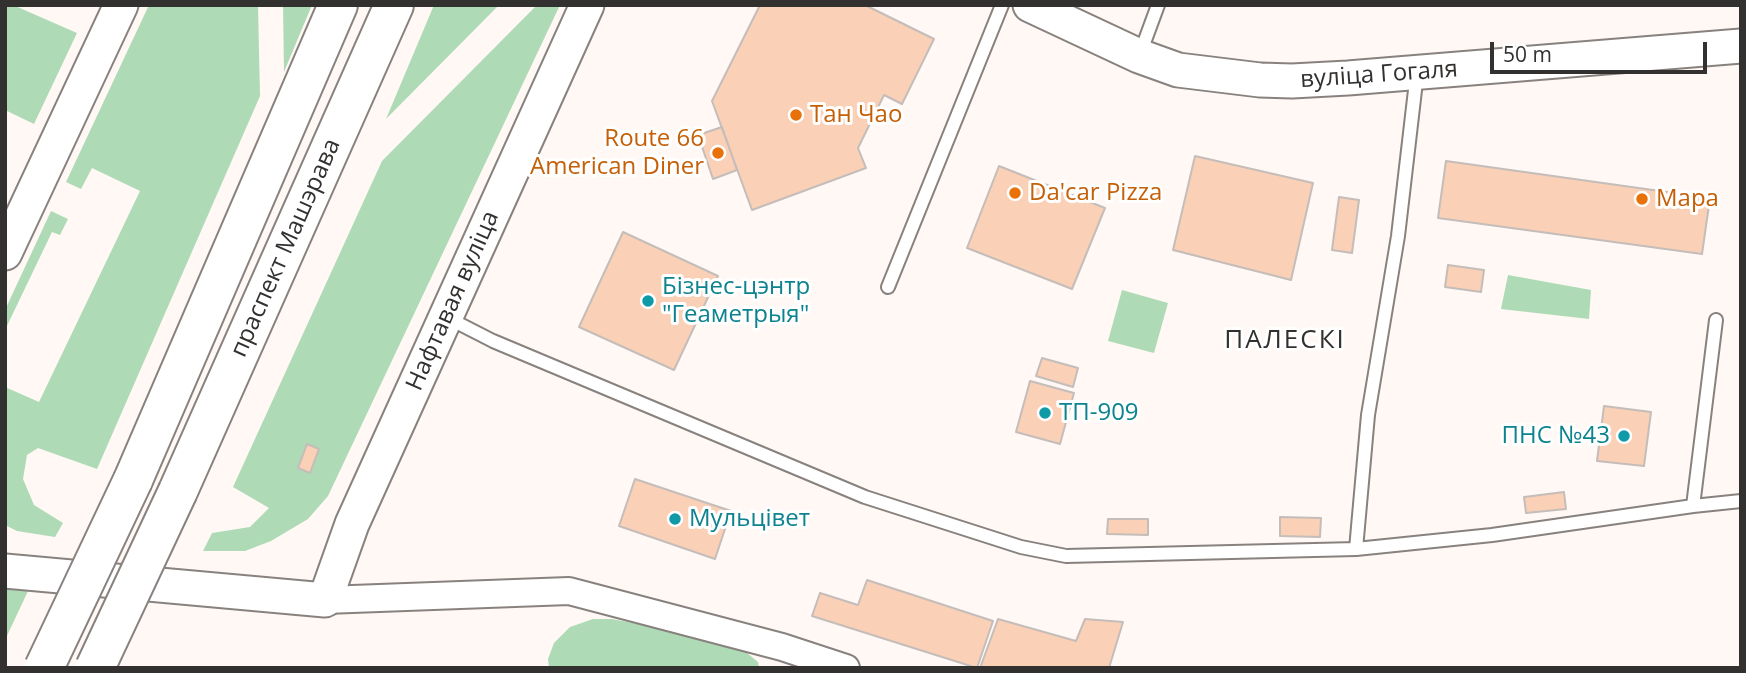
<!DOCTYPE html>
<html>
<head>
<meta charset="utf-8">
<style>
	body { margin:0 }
	#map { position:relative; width:1746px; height:673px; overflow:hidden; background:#fff8f4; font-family:"Open Sans",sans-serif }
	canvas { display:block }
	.frame { position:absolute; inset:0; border:7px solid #33312f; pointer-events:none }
	.scale { position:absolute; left:1490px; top:42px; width:217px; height:32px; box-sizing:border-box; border:4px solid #33312f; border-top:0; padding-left:9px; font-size:21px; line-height:24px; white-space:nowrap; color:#33312f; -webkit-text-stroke:5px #fff; paint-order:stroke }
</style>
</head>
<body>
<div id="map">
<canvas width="1746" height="673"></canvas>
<div class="frame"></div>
<div class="scale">50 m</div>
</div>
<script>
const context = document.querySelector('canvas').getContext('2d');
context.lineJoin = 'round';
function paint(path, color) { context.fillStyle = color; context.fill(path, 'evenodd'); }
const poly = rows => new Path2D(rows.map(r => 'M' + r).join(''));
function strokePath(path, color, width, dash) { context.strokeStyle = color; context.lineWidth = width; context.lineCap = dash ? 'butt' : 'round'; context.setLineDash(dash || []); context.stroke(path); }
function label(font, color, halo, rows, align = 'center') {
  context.font = font + ' "Open Sans",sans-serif'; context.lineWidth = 6; context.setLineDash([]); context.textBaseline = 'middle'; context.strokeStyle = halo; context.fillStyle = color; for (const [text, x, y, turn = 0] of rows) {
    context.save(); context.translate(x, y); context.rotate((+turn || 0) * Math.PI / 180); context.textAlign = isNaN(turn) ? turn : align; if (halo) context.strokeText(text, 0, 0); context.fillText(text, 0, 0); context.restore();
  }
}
const green = poly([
	[5,5,13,5,77,33,34,124,5,110],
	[149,5,258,5,260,96,97,469,38,448,27,455,23,479,34,505,63,523,55,537,17,531,5,525,5,387,39,402,140,191,92,168,81,189,66,182],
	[283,5,312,5,284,72],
	[434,5,499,5,386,119],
	[537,5,560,5,328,496,308,519,271,541,245,551,203,551,212,533,250,527,269,508,233,487,382,161],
	[51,211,68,219,60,235,52,232,5,330,5,310],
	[1508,275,1591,290,1589,319,1501,309],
	[1122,290,1168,303,1154,353,1108,341],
	[5,584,29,589,5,640],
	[593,619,612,619,711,638,747,653,758,662,759,668,549,668,548,659,554,643,570,627]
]);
const building = poly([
	[760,5,865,5,934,39,902,104,884,95,858,148,866,168,752,210,712,101,760,5],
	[722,127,737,170,713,179,698,135,722,127],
	[1195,156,1313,183,1291,280,1173,250,1195,156],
	[1446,161,1710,198,1702,254,1438,218,1446,161],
	[999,166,1105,208,1072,289,967,248,999,166],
	[1339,197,1359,200,1352,253,1332,250,1339,197],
	[623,232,718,276,674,370,579,327,623,232],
	[1448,265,1484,270,1481,292,1445,287,1448,265],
	[1042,358,1078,368,1073,387,1036,376,1042,358],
	[1030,381,1074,393,1060,444,1016,432,1030,381],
	[1604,406,1651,412,1644,466,1597,461,1604,406],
	[307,444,319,449,310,473,298,468,307,444],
	[635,479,731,511,715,559,619,526,635,479],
	[1564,492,1566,509,1526,513,1524,497,1564,492],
	[1280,517,1321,518,1320,537,1280,536,1280,517],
	[1108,519,1148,519,1148,535,1107,534,1108,519],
	[867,580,993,621,977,668,812,616,820,593,858,605,867,580],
	[998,619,1076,641,1085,619,1123,622,1109,668,980,668,998,619]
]);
const service = poly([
	[1140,54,1158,5],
	[888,287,1002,5],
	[448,318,493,341,865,497,1021,547,1066,556,1356,549,1368,415,1398,236,1417,73],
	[1693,506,1741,501],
	[1356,549,1492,535,1693,506,1716,320]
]);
const minor = poly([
	[325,600,569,591,782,647,846,668]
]);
const tertiary = poly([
	[1030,5,1139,56,1178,70,1260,80,1292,81,1348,78,1741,46],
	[5,253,121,5],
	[5,571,325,600,352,524,587,5]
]);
const primary = poly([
	[133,480,338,5],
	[178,491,394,5]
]);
const primaryBridge = poly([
	[44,668,133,480],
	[95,668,178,491]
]);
const markers = [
	[796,115,7,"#e8710a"],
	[718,153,7,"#e8710a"],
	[1015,193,7,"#e8710a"],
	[1642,199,7,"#e8710a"],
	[648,301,7,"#0f9aa8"],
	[1045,413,7,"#0f9aa8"],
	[1624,436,7,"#0f9aa8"],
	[675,519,7,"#0f9aa8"]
];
const streetNames = [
	["вуліца Гогаля",1379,75,-4],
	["праспект Машэрава",286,248,-66],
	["Нафтавая вуліца",453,301,-66]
];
const foodNames = [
	["Тан Чао",810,115],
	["Route 66",704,139,"right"],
	["American Diner",704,167,"right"],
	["Da'car Pizza",1029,193],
	["Мара",1656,199]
];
const cultureNames = [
	["Бізнес-цэнтр",662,287],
	["\"Геаметрыя\"",662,315],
	["ТП-909",1059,413],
	["ПНС №43",1610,436,"right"],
	["Мульцівет",689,519]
];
const neighbourhoodNames = [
	["ПАЛЕСКІ",1285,341]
];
paint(green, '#afdab6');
paint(building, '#fad0b7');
strokePath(building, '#c4bdb9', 2);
strokePath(service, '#88827f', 16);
strokePath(minor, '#88827f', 30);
strokePath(tertiary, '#88827f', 37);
strokePath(primary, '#88827f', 42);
strokePath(service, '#fff', 12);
strokePath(minor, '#fff', 26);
strokePath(tertiary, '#fff', 33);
strokePath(primary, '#fff', 38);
strokePath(primaryBridge, '#88827f', 42, []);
strokePath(primaryBridge, '#fff', 38);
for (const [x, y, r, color] of markers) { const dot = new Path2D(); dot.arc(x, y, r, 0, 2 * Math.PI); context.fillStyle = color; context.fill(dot); strokePath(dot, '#fff', 2.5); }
label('24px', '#33312f', '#fff', streetNames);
label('24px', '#c56008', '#fff', foodNames, 'left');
label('24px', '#0d838f', '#fff', cultureNames, 'left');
context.letterSpacing = '2px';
label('26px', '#33312f', '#fff', neighbourhoodNames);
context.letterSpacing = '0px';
</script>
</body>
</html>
